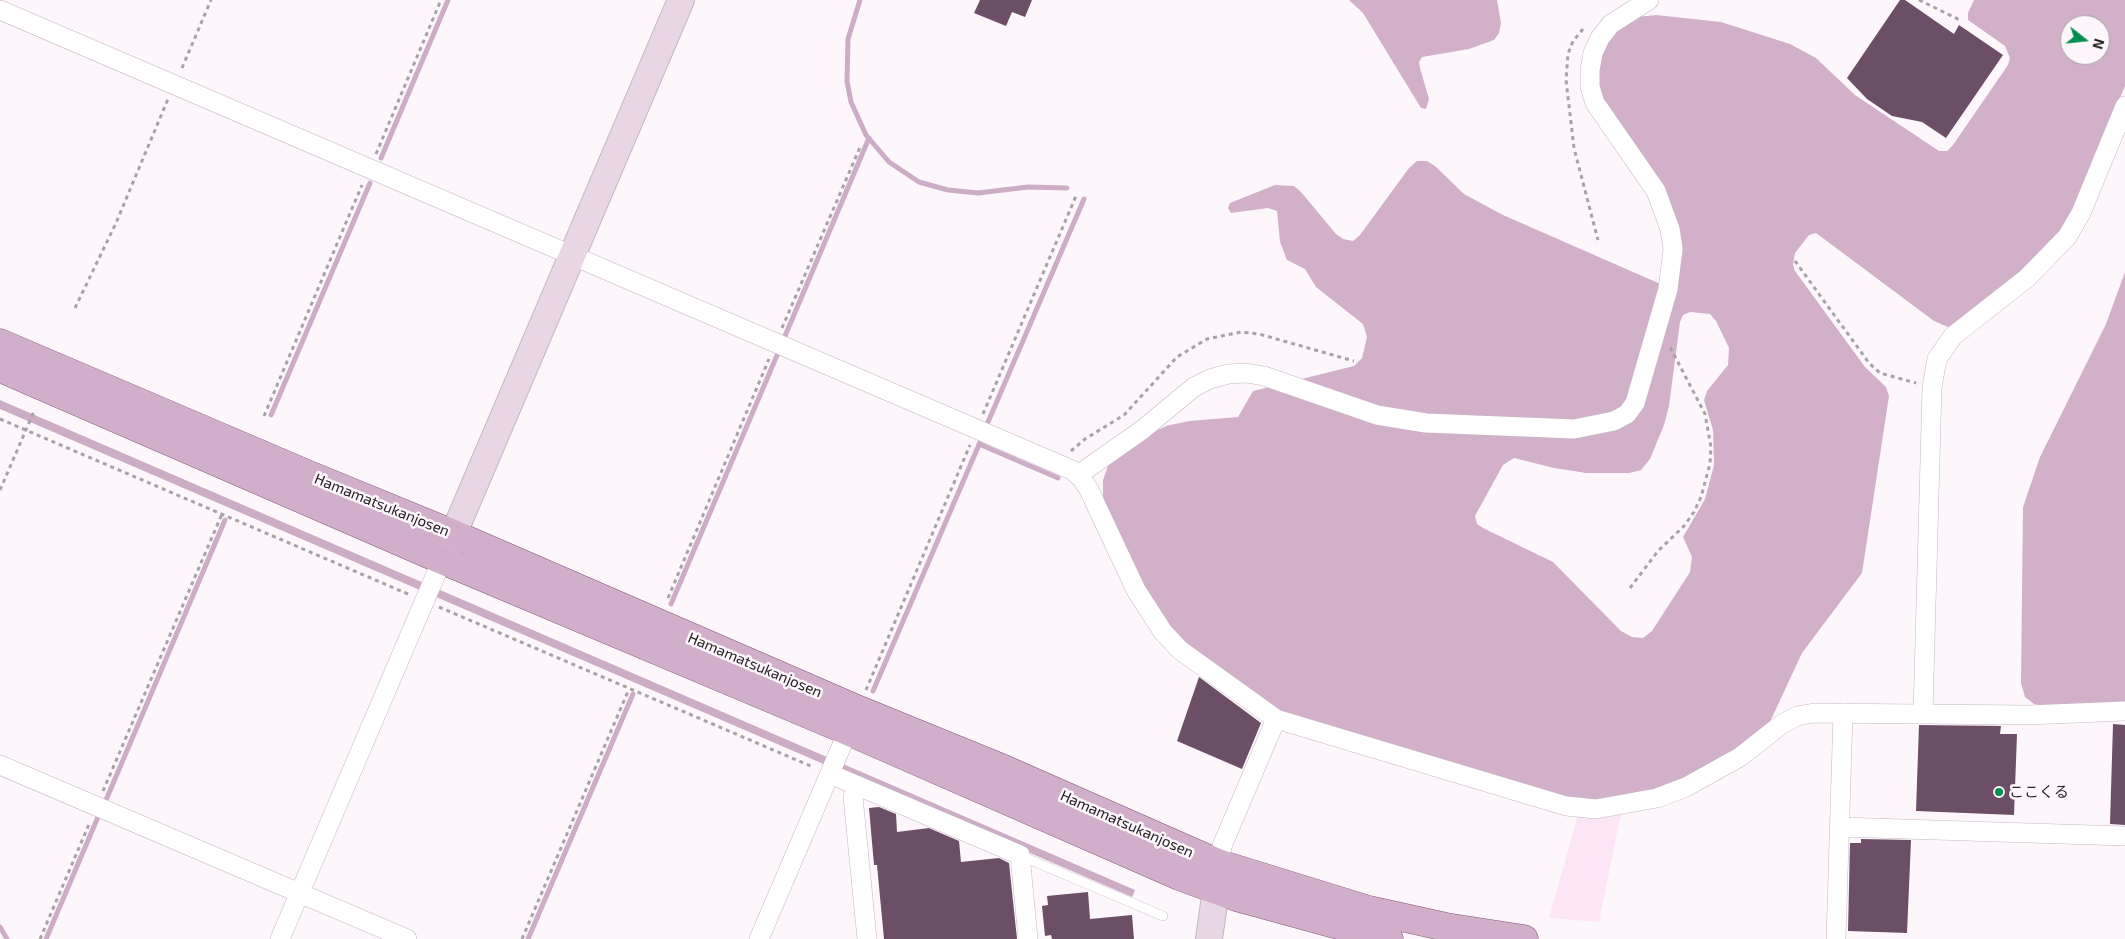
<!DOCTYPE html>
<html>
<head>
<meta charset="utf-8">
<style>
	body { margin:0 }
	#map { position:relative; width:2125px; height:939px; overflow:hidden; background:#fdf7fc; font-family:"Exo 2",sans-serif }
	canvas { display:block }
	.north { position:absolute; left:2060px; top:15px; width:50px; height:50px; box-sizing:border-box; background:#fdf7fc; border:1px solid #a7a1a6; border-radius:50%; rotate:106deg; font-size:14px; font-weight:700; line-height:20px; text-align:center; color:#252024 }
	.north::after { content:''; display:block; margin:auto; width:18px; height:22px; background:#008f4e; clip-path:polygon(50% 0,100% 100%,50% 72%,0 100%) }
</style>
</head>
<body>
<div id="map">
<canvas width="2125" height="939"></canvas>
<div class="north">N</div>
</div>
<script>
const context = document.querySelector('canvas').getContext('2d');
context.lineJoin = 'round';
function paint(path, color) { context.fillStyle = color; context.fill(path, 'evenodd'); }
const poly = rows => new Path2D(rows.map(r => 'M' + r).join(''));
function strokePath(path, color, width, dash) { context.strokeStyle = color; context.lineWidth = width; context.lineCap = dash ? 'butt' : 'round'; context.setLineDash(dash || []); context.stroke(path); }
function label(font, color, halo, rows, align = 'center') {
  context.font = font + ' "Exo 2","Noto Sans JP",sans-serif'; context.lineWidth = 5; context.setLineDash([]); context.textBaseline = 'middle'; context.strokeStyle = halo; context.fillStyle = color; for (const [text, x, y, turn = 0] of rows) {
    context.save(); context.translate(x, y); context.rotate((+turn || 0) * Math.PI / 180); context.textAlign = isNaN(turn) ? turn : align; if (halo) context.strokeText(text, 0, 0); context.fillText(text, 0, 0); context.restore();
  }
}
const built = poly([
	[1621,814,1599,922,1549,918,1578,815]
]);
const forest = poly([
	[1349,0,1497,0,1501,23,1499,33,1494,40,1469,49,1422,57,1419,62,1420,68,1429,99,1426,109,1421,108,1363,13],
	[1974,0,2125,0,2125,86,2073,210,2061,232,2022,272,1955,324,1948,327,1934,321,1816,233,1809,235,1795,253,1793,265,1795,271,1865,367,1886,387,1889,396,1862,573,1802,653,1769,724,1734,751,1709,767,1654,791,1596,802,1567,799,1279,711,1185,644,1154,608,1110,519,1103,496,1103,480,1108,466,1118,455,1146,436,1166,426,1189,421,1238,417,1253,391,1354,366,1362,358,1367,337,1363,324,1316,287,1305,269,1287,260,1280,242,1277,211,1268,208,1231,213,1228,208,1230,203,1275,185,1294,186,1301,192,1336,234,1343,239,1353,241,1360,235,1409,168,1417,161,1427,161,1435,166,1464,194,1503,215,1665,286,1678,248,1608,115,1596,86,1605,40,1636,17,1656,15,1721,22,1790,44,1816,58,1855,95,1939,151,1947,151,1953,145,2008,65,2010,58,2005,46,1968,20,1968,13],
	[2070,25,2100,25,2100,55,2070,55],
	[1690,312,1710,314,1716,321,1729,348,1728,365,1707,391,1704,400,1713,430,1714,465,1705,499,1683,537,1692,557,1690,572,1652,631,1643,638,1632,637,1621,631,1553,562,1483,528,1477,524,1475,516,1503,465,1514,458,1554,468,1586,473,1629,473,1641,470,1650,459,1664,425,1669,406,1680,322,1683,315],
	[2125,272,2125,703,2047,707,2034,704,2025,697,2021,683,2023,507,2040,457,2106,324]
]);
const water = poly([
	[0,400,1135,890,1134,893,1132,897,0,409]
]);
const stream = poly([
	[860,0,848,39,847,81,851,102,866,135,889,162,919,182,948,190,978,193,1028,187,1067,188],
	[381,158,448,0],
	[785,336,869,138],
	[271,415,370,183],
	[988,422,1084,199],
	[979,444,1058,478],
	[671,604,778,353],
	[873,691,981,440],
	[106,800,225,520],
	[0,927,7,939],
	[46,939,98,817],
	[528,939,633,694]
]);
const building = poly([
	[980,0,1032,0,1025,17,1012,12,1006,26,974,13],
	[1900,0,1905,0,1954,34,1959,25,2003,55,1946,138,1922,122,1892,116,1867,99,1847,78],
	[1199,677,1261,723,1242,769,1177,741],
	[2113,724,2125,725,2125,825,2110,824],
	[1919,725,2001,726,2000,734,2017,734,2014,815,1916,811],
	[879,807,896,814,897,832,929,828,959,841,961,862,999,858,1009,863,1017,939,884,939,877,865,874,865,869,808],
	[1861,839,1911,840,1907,933,1848,931,1850,843,1861,843],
	[1088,892,1090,919,1132,915,1134,939,1052,939,1051,935,1045,936,1042,906,1048,905,1047,896]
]);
const path = poly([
	[1919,0,1960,20],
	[1583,29,1573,41,1568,54,1566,80,1574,148,1598,240],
	[182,68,211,0],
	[376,154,441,0],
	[1795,261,1869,363,1880,373,1916,383],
	[75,308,116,223,168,99],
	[782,328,861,145],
	[983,414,1076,196],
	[264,416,362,185],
	[0,419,408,594],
	[1071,451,1085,439,1124,415,1177,357,1207,339,1241,332,1259,334,1354,361],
	[0,490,35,409],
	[1630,588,1658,551,1684,526,1694,512,1701,497,1710,464,1711,447,1705,414,1670,347],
	[668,598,769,359],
	[439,607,813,767],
	[866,690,970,445],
	[103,791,222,514],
	[40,939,90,822],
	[522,939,629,689]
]);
const lane = poly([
	[1021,856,1163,916]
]);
const street = poly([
	[0,10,1072,470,1082,479,1089,490,1136,590,1163,632,1180,650,1276,719,1566,806,1596,809,1657,798,1686,787,1740,757,1782,724,1797,716,1814,713,2028,715,2125,711],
	[1078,475,1142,430,1194,387,1210,379,1228,374,1246,373,1264,376,1377,415,1426,423,1574,429,1614,421,1627,414,1635,403,1668,289,1673,249,1670,229,1656,191,1595,103,1590,87,1590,70,1593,53,1600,38,1611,24,1649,0],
	[1923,714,1932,387,1937,359,1953,336,2027,278,2067,237,2081,213,2125,106],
	[0,765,407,939],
	[830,774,1020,855,1028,939],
	[858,786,853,797,867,939],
	[1840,827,2125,836],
	[1220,864,1222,846,1276,719],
	[280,939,442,560],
	[759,939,848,731],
	[1836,939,1843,713]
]);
const secondary = poly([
	[445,554,681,0],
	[1209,939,1219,868]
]);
const primary = poly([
	[0,343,307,474,453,534,857,709,1004,769,1220,864,1369,910,1446,927,1524,939],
	[0,368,442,560,848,731,1179,876,1236,897,1389,939]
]);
const markers = [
	[1999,792,5,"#008f4e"]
];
const streetNames = [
	["Hamamatsukanjosen",382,505,22],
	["Hamamatsukanjosen",755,665,23],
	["Hamamatsukanjosen",1127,824,24]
];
const poiNames = [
	["ここくる",2009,792]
];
paint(built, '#fce6f6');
paint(forest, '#d2b0ca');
paint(water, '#cdacc6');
strokePath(stream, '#cdacc6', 5);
paint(building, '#6c4f66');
strokePath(lane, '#c6b7c2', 10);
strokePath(street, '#c6b7c2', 20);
strokePath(secondary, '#c6b7c2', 28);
strokePath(primary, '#815979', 29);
strokePath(path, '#a7a2a6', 3, [4, 4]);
strokePath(lane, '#fff', 9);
strokePath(street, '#fff', 19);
strokePath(secondary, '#e8d6e5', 26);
strokePath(primary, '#d1aeca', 28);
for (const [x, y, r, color] of markers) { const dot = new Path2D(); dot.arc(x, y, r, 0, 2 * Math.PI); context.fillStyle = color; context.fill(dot); strokePath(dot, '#fdf7fc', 2); }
label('15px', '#252024', '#fdf7fc', streetNames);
label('15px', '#252024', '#fdf7fc', poiNames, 'left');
</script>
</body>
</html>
